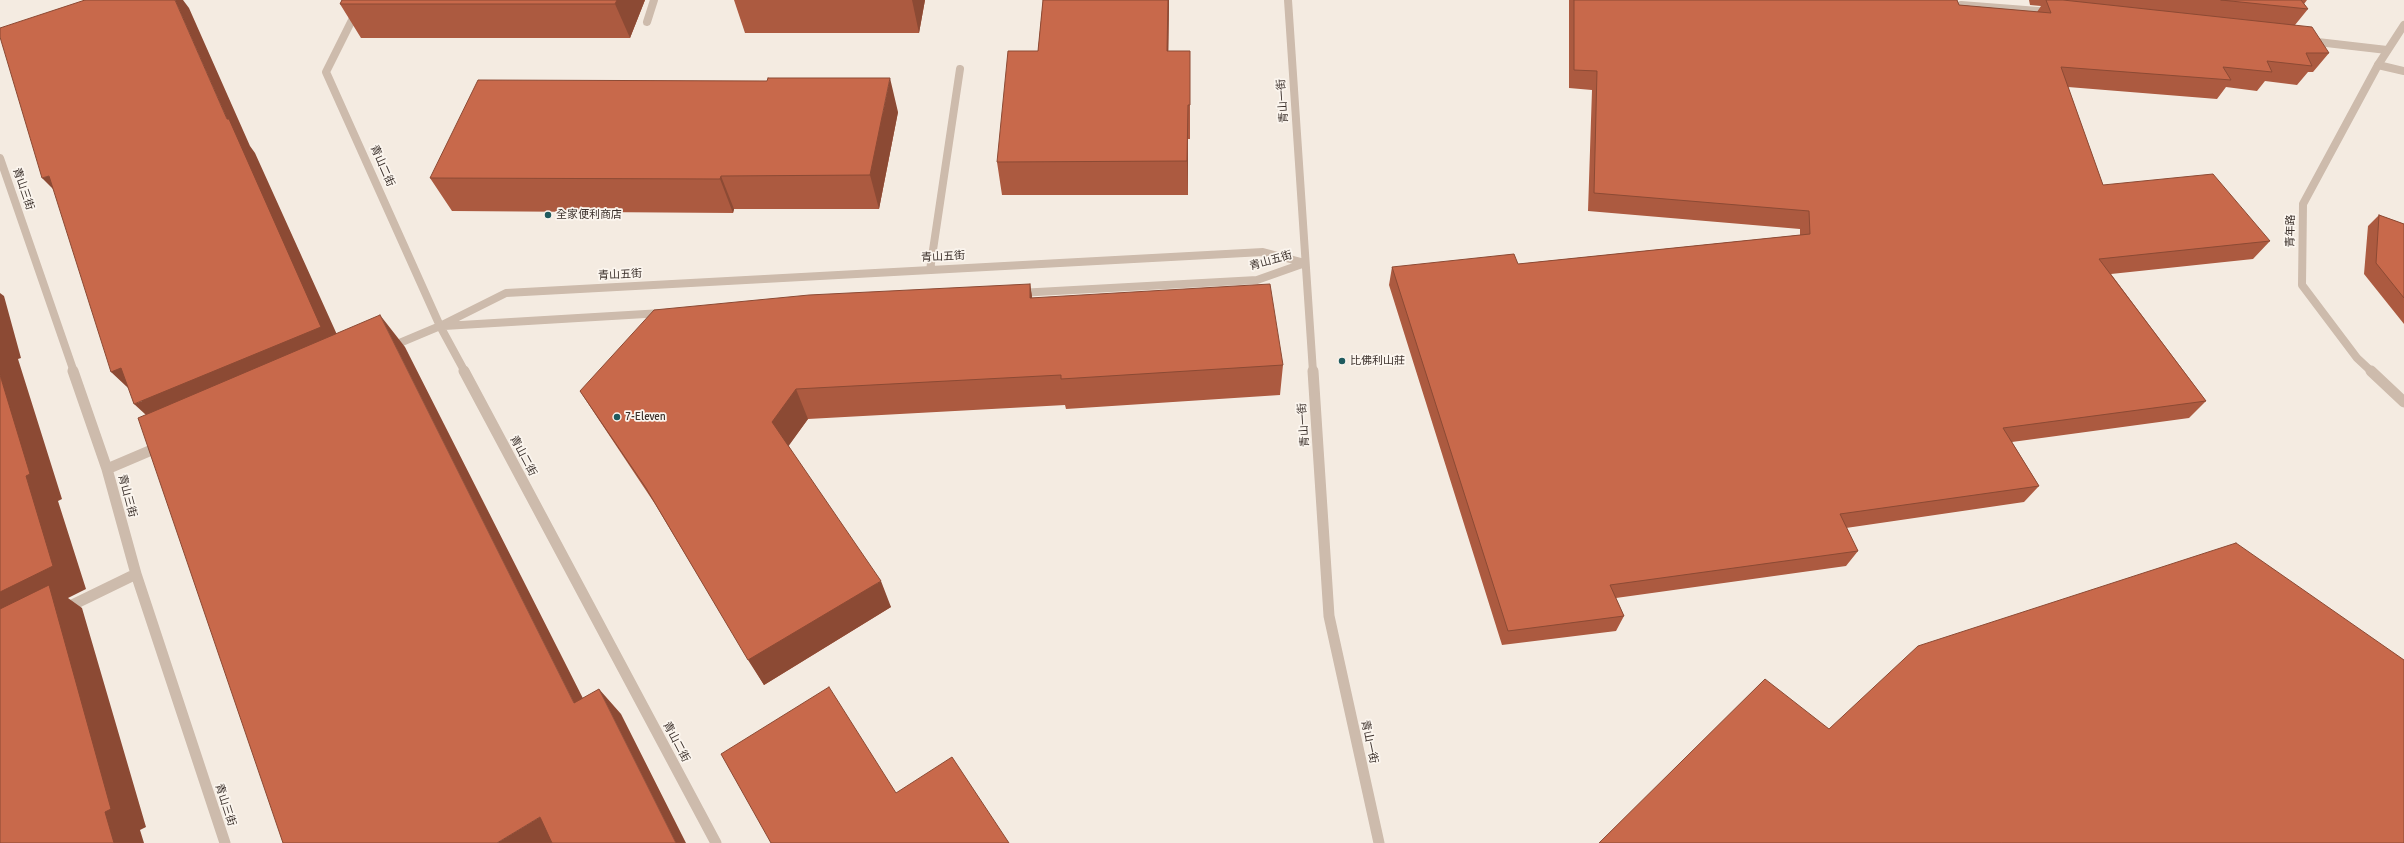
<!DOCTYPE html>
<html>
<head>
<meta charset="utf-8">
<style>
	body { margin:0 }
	canvas { display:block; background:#f4ebe1 }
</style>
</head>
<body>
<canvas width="2404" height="843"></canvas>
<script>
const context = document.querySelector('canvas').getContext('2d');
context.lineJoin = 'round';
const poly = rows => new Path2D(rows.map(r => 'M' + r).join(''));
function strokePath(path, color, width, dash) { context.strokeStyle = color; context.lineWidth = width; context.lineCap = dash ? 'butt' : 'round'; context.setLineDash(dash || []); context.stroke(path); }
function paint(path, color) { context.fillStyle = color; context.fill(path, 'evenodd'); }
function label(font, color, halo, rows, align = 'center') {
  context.font = font + ' Signika,"Noto Sans TC",sans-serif'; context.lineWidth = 3.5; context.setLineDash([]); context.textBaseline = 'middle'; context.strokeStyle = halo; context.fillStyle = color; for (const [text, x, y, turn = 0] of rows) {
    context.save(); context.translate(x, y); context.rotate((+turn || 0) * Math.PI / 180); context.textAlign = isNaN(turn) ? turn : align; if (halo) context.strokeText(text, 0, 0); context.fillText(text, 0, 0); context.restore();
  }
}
const minorFar1 = poly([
	[362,0,326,72,440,326,465,372],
	[1288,0,1313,372],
	[1961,5,2051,12],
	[647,22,654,0],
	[2309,41,2387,50],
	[2378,65,2404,71],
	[0,158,74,372],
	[930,270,960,69],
	[1019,293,1257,280,1305,263],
	[444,326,662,313],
	[390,347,440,326,506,293,1263,252,1305,263]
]);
const minor = poly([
	[73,371,107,469,136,574,225,843],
	[464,371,716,843],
	[1313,371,1329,616,1379,843],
	[107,469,161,446],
	[64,609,136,574]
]);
const tertiaryFar1 = poly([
	[2372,372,2357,358,2302,285,2303,204,2378,65,2404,25]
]);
const tertiary = poly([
	[2371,371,2404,402]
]);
const wall = poly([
	[342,0,645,0,630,38,361,38,340,4],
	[734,0,925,0,919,33,745,33],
	[1043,0,1169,0,1168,51,1190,51,1190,139,1188,139,1188,195,1002,195,997,162,1038,51],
	[1569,0,1957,0,1959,5,2037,12,2041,6,2030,5,2029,0,2307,0,2304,4,2308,9,2295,25,2329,53,2313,72,2308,72,2297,85,2265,81,2257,91,2226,87,2217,99,2068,87,2103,185,2270,241,2253,259,2111,274,2206,401,2189,418,2012,442,2039,486,2024,502,1846,528,1858,551,1846,566,1616,598,1624,616,1616,631,1502,645,1389,285,1392,267,1518,264,1800,235,1800,229,1588,211,1592,90,1569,88],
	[898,112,879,209,734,209,733,213,452,211,430,178],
	[2379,215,2404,224,2404,324,2364,274,2368,226],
	[1030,284,1032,298,1283,365,1280,395,1066,409,1065,405,808,419,788,446,891,607,764,685,655,504,599,420,580,391]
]);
const shadedWall = poly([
	[175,0,183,0,189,8,250,146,255,153,348,359,168,435,134,404,142,401,111,372,227,119],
	[617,0,645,0,630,38,615,4],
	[912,0,925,0,919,33],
	[1168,0,1169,0,1168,85,1167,51],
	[890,78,898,112,879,209,870,175],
	[1188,105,1188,195,1187,161],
	[49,176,75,211,42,178],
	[721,176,734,209,733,213,720,179],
	[1030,284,1035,315,1030,298],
	[0,293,4,296,21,358,18,359,62,499,58,501,86,589,68,598,82,608,146,827,140,830,144,843,114,843,0,633,0,592,26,476,0,375],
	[380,315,405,347,598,728,574,703],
	[796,389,808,419,785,451,772,422],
	[881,581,891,607,764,685,748,660],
	[599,689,621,714,686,843,676,843],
	[540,817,558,843,497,843]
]);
const building = poly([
	[85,0,175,0,227,119,229,119,321,327,134,404,121,368,111,372,49,176,42,178,0,37,0,28,85,0],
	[342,0,617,0,615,4,340,4,342,0],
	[1043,0,1168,0,1167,51,1190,51,1190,105,1188,105,1187,161,997,162,1008,51,1038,51,1043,0],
	[1574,0,1957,0,1959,5,2051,13,2046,0,2063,0,2312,27,2329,53,2306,53,2312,66,2267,61,2272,72,2223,67,2231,80,2061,67,2103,185,2213,174,2270,241,2099,259,2206,401,2003,428,2039,486,1840,514,1858,551,1610,585,1624,616,1508,631,1392,267,1514,254,1518,264,1810,234,1809,211,1594,193,1597,71,1574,70,1574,0],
	[2221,0,2301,0,2308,9,2221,0],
	[768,78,890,78,870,175,721,176,720,179,430,178,478,80,767,81,768,78],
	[2379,215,2404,224,2404,298,2376,263,2379,215],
	[1030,284,1030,298,1270,284,1283,365,1061,379,1061,375,796,389,772,422,881,581,748,660,646,488,580,391,654,310,809,295,1030,284],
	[380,315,574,703,599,689,676,843,552,843,540,817,497,843,283,843,138,418,380,315],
	[0,375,30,474,26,476,53,566,0,592,0,375],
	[2236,543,2404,660,2404,843,1599,843,1765,679,1829,729,1918,646,2236,543],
	[49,585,111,809,105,812,114,843,0,843,0,609,49,585],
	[829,687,896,793,952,757,1009,843,771,843,721,754,829,687]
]);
const markers = [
	[548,215,4,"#1f5a5e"],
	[1342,361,4,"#1f5a5e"],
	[617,417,4,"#1f5a5e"]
];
const streetNames = [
	["青山一街",1283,101,-94],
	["青山二街",382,166,66],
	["青山三街",23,189,71],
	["青年路",2291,231,-89],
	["青山五街",943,257,-3],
	["青山五街",1271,261,-16],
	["青山五街",620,275,-3],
	["青山一街",1304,425,-94],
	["青山二街",523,456,62],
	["青山三街",127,496,75],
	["青山二街",676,742,62],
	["青山一街",1369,742,78],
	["青山三街",225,805,72]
];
const poiNames = [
	["全家便利商店",556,215],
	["比佛利山莊",1350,361],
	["7-Eleven",625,417]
];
strokePath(minorFar1, '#cdbbac', 8);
strokePath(minor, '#cdbbac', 11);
strokePath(tertiaryFar1, '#cdbbac', 8);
strokePath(tertiary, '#cdbbac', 11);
paint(wall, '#ac5a40');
paint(shadedWall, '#8c4a34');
paint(building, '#c8694b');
strokePath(building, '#8c4a34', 1);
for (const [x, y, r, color] of markers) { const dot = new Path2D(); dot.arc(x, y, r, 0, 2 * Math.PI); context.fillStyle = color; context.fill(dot); strokePath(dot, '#fbf5ee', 1.5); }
label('11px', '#3b302b', '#fbf5ee', streetNames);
label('11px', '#3b302b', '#fbf5ee', poiNames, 'left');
</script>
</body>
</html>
